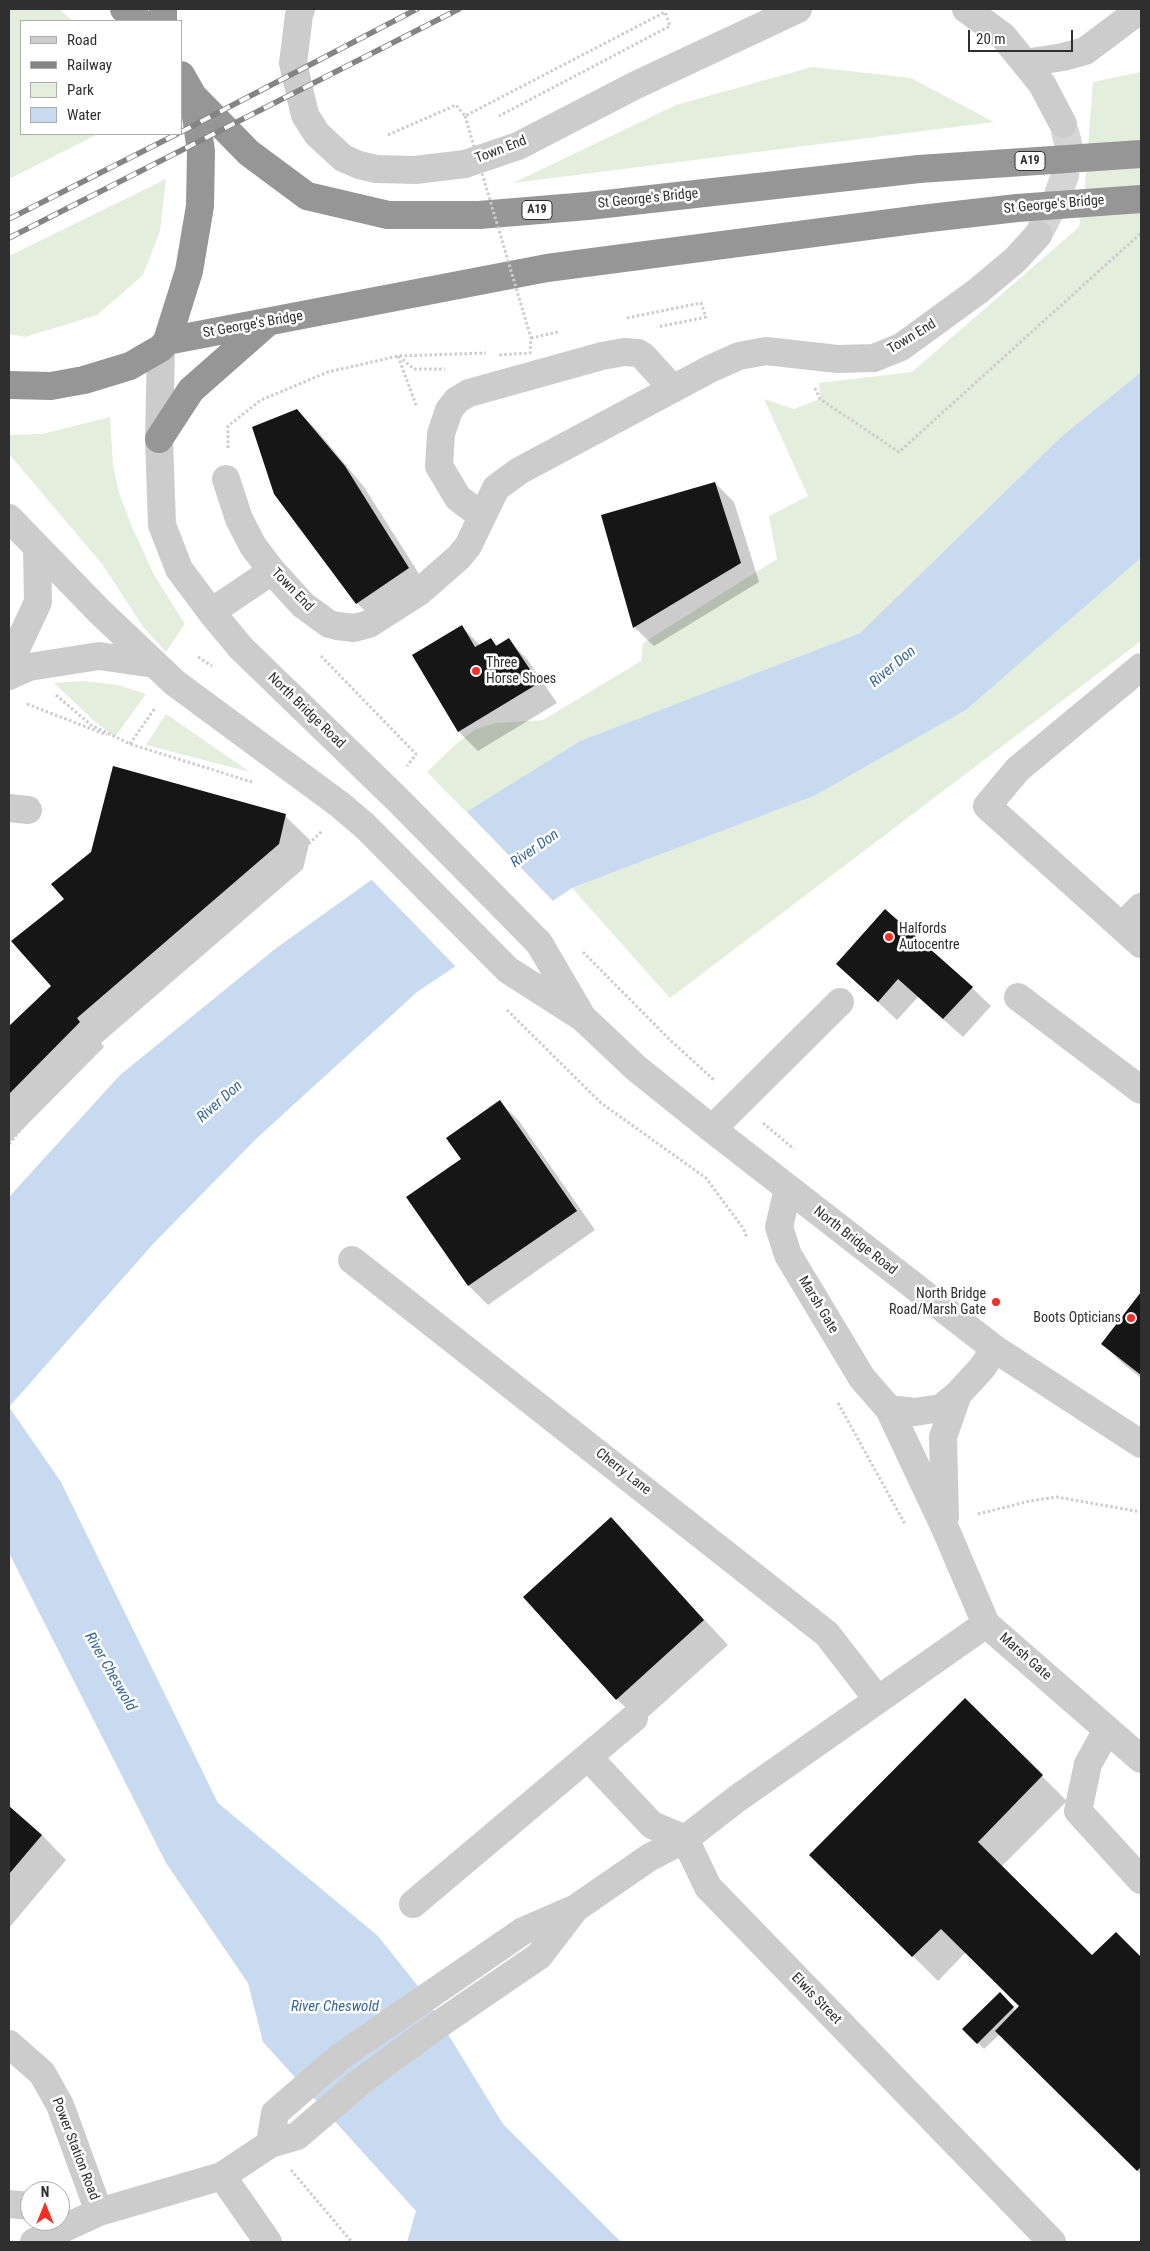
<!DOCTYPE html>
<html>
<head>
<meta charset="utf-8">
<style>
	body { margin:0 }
	#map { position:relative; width:1150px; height:2251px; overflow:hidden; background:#fff; font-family:"Roboto Condensed",sans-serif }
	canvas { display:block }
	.frame { position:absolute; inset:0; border:10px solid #2f2f2f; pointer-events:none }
	.legend { position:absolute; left:20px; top:20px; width:162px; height:115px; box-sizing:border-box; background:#fff; border:1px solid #acacac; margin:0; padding:6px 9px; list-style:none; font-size:15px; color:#2f2f2f }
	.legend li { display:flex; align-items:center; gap:10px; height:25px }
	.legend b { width:25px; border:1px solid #acacac }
	.north { position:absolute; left:20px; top:2181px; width:50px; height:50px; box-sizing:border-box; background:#fff; border:1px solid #acacac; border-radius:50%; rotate:0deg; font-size:14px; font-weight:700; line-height:20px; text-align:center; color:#2f2f2f }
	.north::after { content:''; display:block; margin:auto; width:18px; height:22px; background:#f42f24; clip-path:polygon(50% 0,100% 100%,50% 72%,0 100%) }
	.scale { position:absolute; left:968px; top:30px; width:105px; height:22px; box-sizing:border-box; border:2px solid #2f2f2f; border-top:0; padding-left:6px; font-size:15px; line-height:18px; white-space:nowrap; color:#2f2f2f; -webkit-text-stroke:4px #fff; paint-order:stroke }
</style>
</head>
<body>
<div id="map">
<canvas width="1150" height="2251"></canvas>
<div class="frame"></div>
<ul class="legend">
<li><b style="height:6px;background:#ccc"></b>Road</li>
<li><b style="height:6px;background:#848484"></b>Railway</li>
<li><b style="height:14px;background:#e3eedc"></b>Park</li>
<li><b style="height:14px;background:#c7daef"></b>Water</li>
</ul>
<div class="north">N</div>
<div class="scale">20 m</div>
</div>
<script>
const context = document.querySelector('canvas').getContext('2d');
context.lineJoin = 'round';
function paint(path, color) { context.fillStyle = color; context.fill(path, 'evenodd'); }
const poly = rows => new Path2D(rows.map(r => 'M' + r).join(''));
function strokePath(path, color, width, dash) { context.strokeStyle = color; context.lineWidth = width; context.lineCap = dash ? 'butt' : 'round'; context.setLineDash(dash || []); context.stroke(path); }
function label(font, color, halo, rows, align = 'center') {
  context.font = font + ' "Roboto Condensed",sans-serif'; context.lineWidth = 5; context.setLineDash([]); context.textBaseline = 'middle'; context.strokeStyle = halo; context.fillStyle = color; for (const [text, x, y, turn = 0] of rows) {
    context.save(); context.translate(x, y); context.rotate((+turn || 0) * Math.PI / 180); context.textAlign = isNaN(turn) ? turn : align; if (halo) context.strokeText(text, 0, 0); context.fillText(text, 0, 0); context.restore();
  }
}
const green = poly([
	[9,9,59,9,73,21,21,21,21,134,98,134,9,179],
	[812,67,911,78,994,122,513,183,676,105],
	[1141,72,1141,372,1061,437,860,633,580,741,466,812,427,772,456,744,476,729,496,723,543,720,641,661,643,643,777,559,769,516,808,496,764,399,794,409,820,399,819,383,912,372,1079,227,1084,198,1093,82],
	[166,179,160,231,143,275,97,315,25,337,9,334,9,256],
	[110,417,113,465,119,493,132,527,154,575,185,624,166,652,144,628,102,564,9,454,9,435,42,434],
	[1141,558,1141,641,670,998,572,888,814,796,966,710],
	[82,681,118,685,146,694,115,737,93,720,54,683],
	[166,714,250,772,146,745]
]);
const water = poly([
	[1141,372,1141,558,966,710,814,796,572,888,417,992,256,1139,153,1244,9,1407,61,1482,218,1803,378,1936,421,1990,503,2124,621,2242,407,2242,416,2211,263,2042,248,1983,166,1863,9,1553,9,1197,120,1075,275,949,466,812,580,741,860,633,1061,437]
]);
const pier = poly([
	[465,810,555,903,457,968,370,878]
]);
const shadow = poly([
	[296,410,316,429,364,487,428,588,376,622,357,603,275,493],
	[715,483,734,502,759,582,654,646,635,628,602,516],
	[462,627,480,645,491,639,498,646,508,640,527,659,557,703,478,751,459,732,413,656],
	[285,816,310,840,303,869,101,1043,104,1047,9,1143,9,1027,53,986],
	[837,964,972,988,991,1006,963,1037,918,997,897,1020],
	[500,1102,519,1121,595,1230,488,1305,469,1286,408,1198,463,1160],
	[1141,1294,1141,1378,1122,1363,1103,1344],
	[611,1519,728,1645,641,1723,617,1699],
	[965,1700,1067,1801,1001,1867,1092,1957,1116,1933,1141,1959,1141,2174,1000,2034,984,2049,964,2029,1000,1994,1016,2011,1021,2006,966,1952,938,1981,811,1855],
	[9,1808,42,1835,66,1860,9,1928]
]);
const building = poly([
	[297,409,345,466,409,568,356,604,274,494,252,427],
	[715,482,741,563,633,628,601,515],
	[462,625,475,647,491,638,496,646,509,638,539,683,458,732,412,655],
	[113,766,286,814,279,844,77,1018,80,1022,9,1094,9,1026,51,986,11,941,64,899,51,884,91,852],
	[885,909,973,987,943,1019,898,979,878,1002,836,964],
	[500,1100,577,1211,468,1286,406,1197,461,1159,446,1138],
	[1141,1292,1141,1375,1101,1344],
	[611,1517,704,1620,616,1700,523,1597],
	[965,1698,1043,1775,978,1842,1092,1955,1116,1932,1141,1957,1141,2167,1137,2171,995,2031,1019,2006,941,1929,912,1957,809,1855],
	[9,1806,42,1835,9,1874],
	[1000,1992,1014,2007,977,2044,962,2029]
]);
const minorTunnel = poly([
	[1038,235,1056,200,1065,175,1069,147,1063,124]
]);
const path = poly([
	[388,135,456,105,465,116,665,12,670,26,499,116],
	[627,318,701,303,706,317,657,327],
	[531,338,558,332],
	[398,356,416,405],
	[399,356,414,369,445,369],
	[815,388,820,399,899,452,1141,233],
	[228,448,228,426,261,400,328,372,398,356,486,353],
	[321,656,416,754,407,766],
	[198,657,212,666],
	[56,695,91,725,130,744,252,782],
	[27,704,107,735],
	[130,744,155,708],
	[583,952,668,1038,715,1081],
	[507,1010,601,1103,706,1178,743,1228,747,1238],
	[763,1123,794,1149],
	[9,1144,55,1088,79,1035,221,929,322,831],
	[838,1403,905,1524],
	[978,1514,1030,1501,1057,1497,1141,1512],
	[291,2170,352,2242]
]);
const minor = poly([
	[301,9,299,15,293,63,305,115,317,134,343,158,359,165,376,169,415,170,465,164,518,146,636,85,798,9],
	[966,9,1003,36,1042,84,1063,124],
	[1025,63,1063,57,1085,51,1141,9],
	[161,348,159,439,162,525,179,569,211,612,241,648,397,799,539,943,580,1013],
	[226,479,239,519,253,546,272,571,303,605,329,624,337,626,354,628,369,624,419,592,459,557,468,546,496,488,519,471,710,369,739,356,766,351,837,359,874,358,901,347,978,291,1015,260,1038,235],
	[482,516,458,498,439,466,441,434,449,410,457,400,469,393,602,356,624,352,638,353,643,356,673,389],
	[9,518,99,611,175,683,339,804,365,826,508,970,583,1018,636,1068,712,1129,995,1349,1141,1444],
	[211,612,272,571],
	[9,664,38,602,37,548],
	[1141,667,1018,769,987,806,1141,944],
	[9,676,29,667,99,656,154,664],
	[9,808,28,810],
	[1122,927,1141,907],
	[1018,997,1141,1090],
	[712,1129,840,1002],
	[788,1189,779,1227,788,1255,862,1378,889,1409,945,1528,986,1624,1141,1759],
	[352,1260,827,1634,878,1700],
	[889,1409,915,1412,941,1408,958,1394,982,1368,995,1349],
	[945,1517,943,1437,958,1394],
	[1107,1730,1088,1764,1078,1811,1141,1880],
	[588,1757,652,1825,685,1839,708,1887,1052,2242],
	[413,1904,634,1718],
	[9,2044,42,2073,60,2105,99,2212],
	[270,2144,275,2113,341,2056,523,1931,576,1908,650,1857,685,1839,738,1798,986,1624],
	[222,2176,268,2242],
	[9,2204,30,2206],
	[34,2242,99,2212,222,2176,270,2144,297,2136,360,2082,435,2027,539,1956,575,1909]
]);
const highway = poly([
	[124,9,139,21],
	[163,9,163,21],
	[193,96,249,153,307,196,388,215,479,215,588,206,919,169],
	[167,341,547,268,921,219],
	[9,385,51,386,84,380,130,366,161,348,167,341,189,271,200,206,201,151,193,96,181,75],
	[159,439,191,390,267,323]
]);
const rail = poly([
	[181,132,417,9],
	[9,219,177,134],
	[9,238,459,9]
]);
const pathBridge = poly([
	[465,116,531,338,530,353,499,355]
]);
const highwayBridge = poly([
	[919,169,1141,154],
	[921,219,1017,208,1141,199]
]);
const markers = [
	[476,671,5,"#f42f24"],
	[889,937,5,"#f42f24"],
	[996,1302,5,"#f42f24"],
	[1131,1318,5,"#f42f24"]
];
const shields = [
	[1030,161,30],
	[537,210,30]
];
const shieldNames = [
	["A19",1030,161],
	["A19",537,210]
];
const streetNames = [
	["Town End",501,150,-21],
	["St George's Bridge",648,199,-6],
	["St George's Bridge",1054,205,-5],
	["St George's Bridge",253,325,-10],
	["Town End",912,337,-31],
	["Town End",292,590,46],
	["North Bridge Road",306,711,44],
	["North Bridge Road",855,1241,38],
	["Marsh Gate",818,1305,59],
	["Cherry Lane",623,1472,38],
	["Marsh Gate",1025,1657,41],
	["Elwis Street",816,1999,46],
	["Power Station Road",75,2149,69]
];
const poiNames = [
	["Three",486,663],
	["Horse Shoes",486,679],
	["Halfords",899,929],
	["Autocentre",899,945],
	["North Bridge",986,1294,"right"],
	["Road/Marsh Gate",986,1310,"right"],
	["Boots Opticians",1121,1318,"right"]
];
const waterNames = [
	["River Don",893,667,-40],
	["River Don",535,849,-35],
	["River Don",220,1102,-41],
	["River Cheswold",110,1672,60],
	["River Cheswold",335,2007]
];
paint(green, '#e3eedc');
paint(water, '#c7daef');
paint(pier, '#fff');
paint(shadow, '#0003');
paint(building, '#161616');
strokePath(minorTunnel, '#d5d5d5', 28, [28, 14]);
strokePath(path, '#ccc', 3, [2.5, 2.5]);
strokePath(minor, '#ccc', 28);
strokePath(highway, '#969696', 28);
strokePath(rail, '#848484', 5.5);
strokePath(rail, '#fff', 4, [11]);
strokePath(pathBridge, '#ccc', 3, [2.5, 2.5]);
strokePath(highwayBridge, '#969696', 28);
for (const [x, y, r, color] of markers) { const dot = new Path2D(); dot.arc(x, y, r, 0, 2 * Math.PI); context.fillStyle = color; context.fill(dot); strokePath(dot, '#fff', 2); }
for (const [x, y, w] of shields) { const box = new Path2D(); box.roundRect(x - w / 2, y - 9.5, w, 19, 4); context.fillStyle = '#fff'; context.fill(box); strokePath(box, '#2f2f2f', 1); }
label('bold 12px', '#2f2f2f', null, shieldNames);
label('14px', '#2f2f2f', '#fff', streetNames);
label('14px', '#2f2f2f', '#fff', poiNames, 'left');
label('italic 15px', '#366699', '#fff', waterNames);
</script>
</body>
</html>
